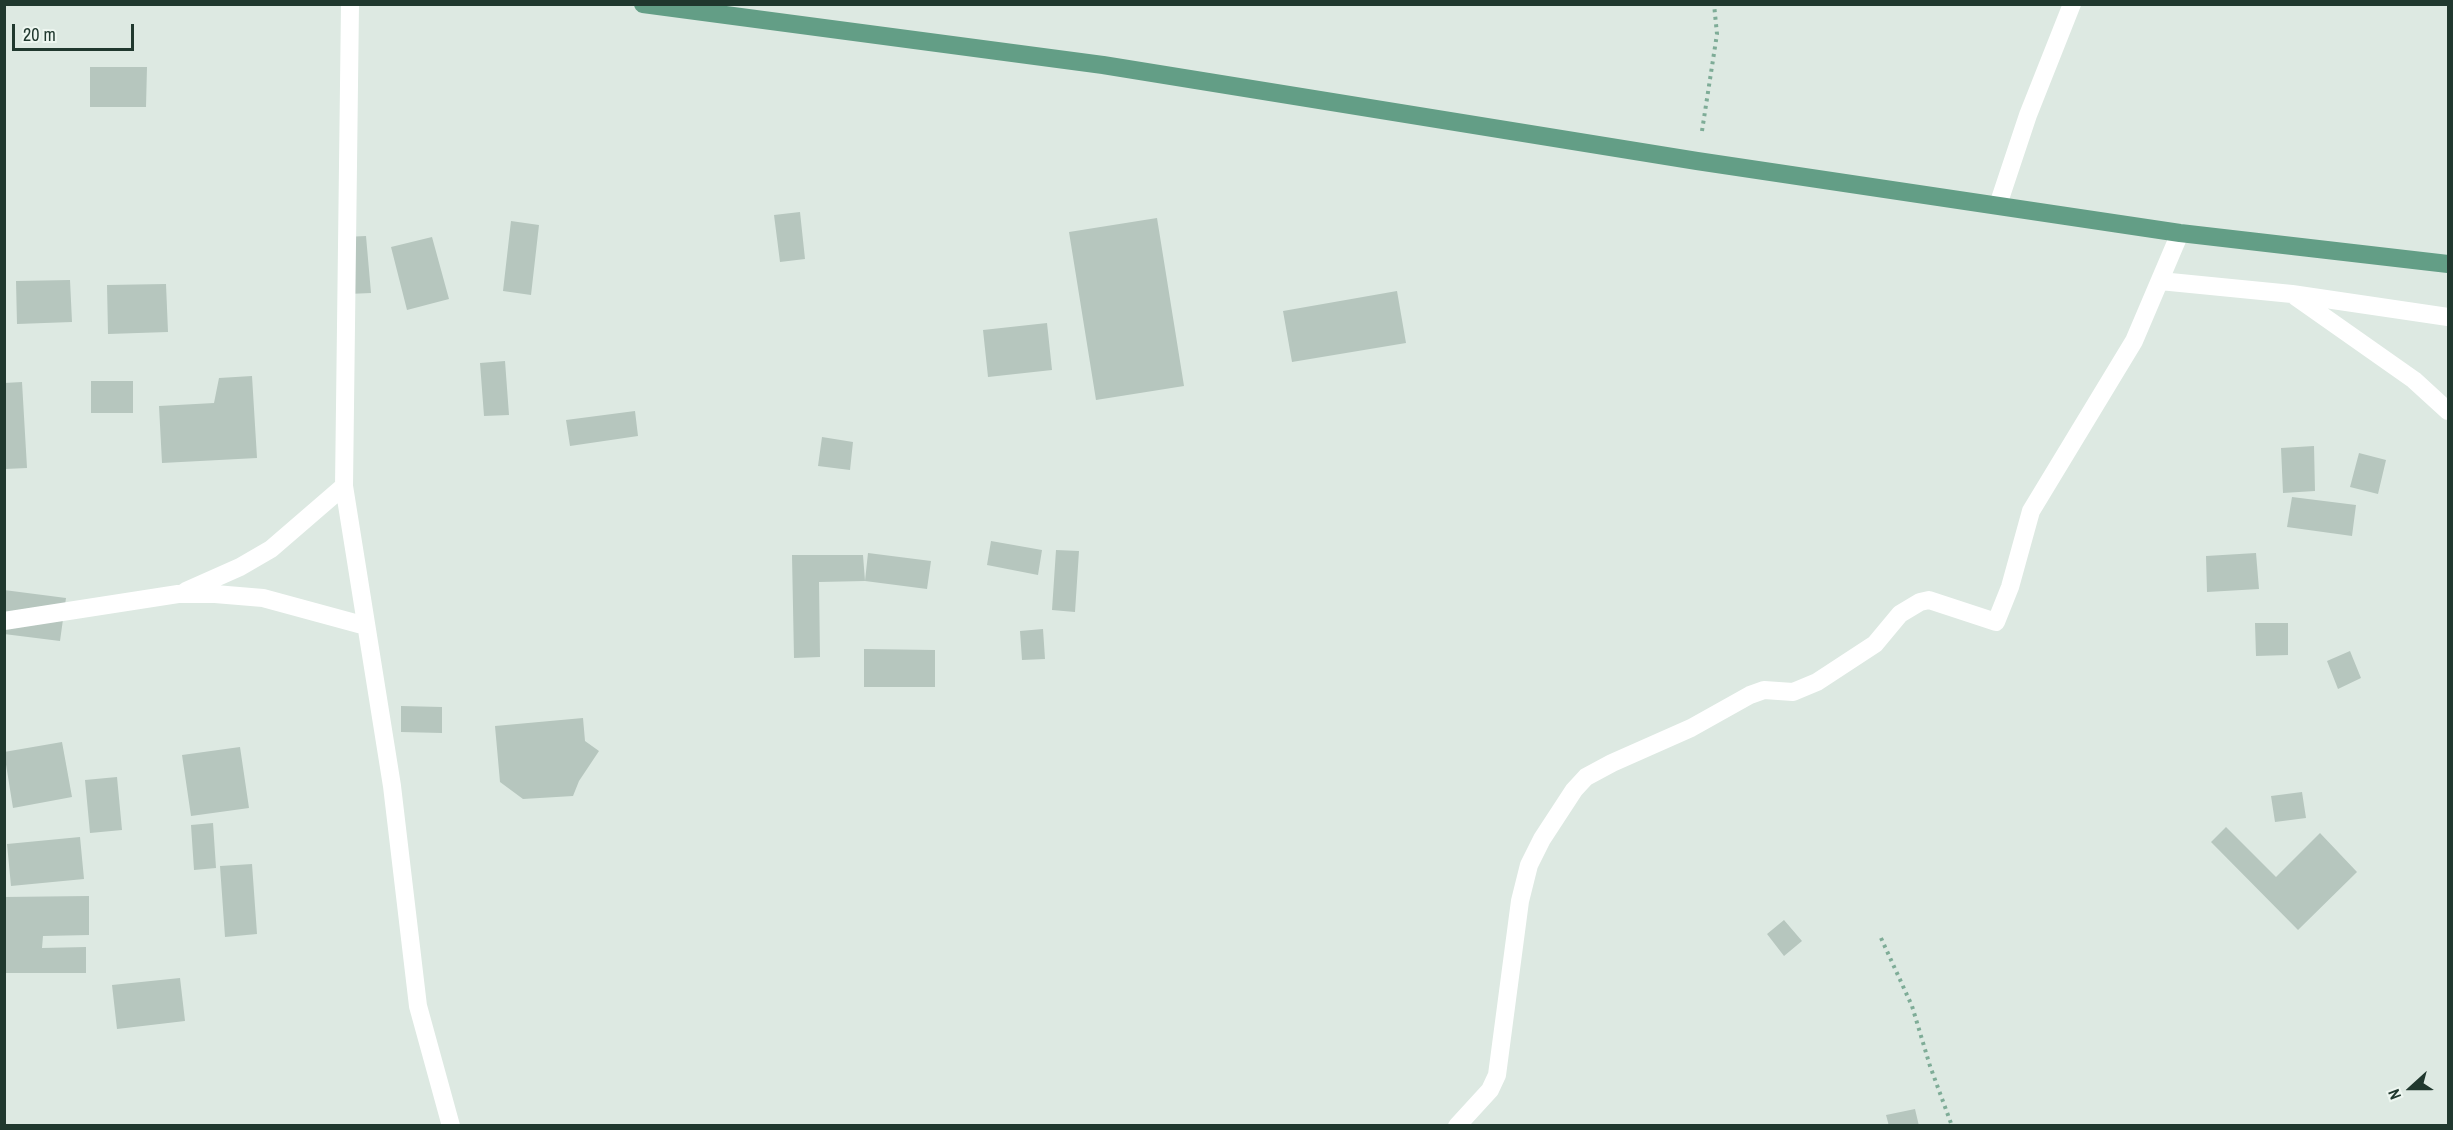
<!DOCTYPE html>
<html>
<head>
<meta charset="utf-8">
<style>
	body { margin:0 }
	#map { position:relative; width:2453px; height:1130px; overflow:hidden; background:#dde9e2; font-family:"Archivo Narrow",sans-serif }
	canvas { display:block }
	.frame { position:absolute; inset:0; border:6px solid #20382e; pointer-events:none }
	.north { position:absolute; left:2381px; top:1058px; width:60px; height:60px; -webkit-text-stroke:4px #edf6f0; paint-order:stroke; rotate:249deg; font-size:16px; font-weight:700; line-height:24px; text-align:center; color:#20382e }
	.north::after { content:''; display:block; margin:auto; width:21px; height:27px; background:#20382e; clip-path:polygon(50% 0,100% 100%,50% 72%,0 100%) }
	.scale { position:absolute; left:12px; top:24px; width:122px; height:27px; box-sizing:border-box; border:3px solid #20382e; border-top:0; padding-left:8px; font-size:18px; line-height:21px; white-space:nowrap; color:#20382e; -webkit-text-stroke:4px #edf6f0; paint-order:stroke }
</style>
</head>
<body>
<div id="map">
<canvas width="2453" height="1130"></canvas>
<div class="frame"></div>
<div class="north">N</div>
<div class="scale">20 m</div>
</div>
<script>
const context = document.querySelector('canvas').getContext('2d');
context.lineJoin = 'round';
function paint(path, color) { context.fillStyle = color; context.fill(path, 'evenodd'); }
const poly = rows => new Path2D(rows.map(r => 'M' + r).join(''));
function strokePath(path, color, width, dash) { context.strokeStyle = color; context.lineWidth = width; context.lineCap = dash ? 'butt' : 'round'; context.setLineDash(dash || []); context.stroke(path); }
const building = poly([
	[90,67,147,67,146,107,90,107],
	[800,212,805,259,780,262,774,215],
	[1157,218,1184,386,1096,400,1069,232],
	[511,221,539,225,531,295,503,291],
	[366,236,371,293,348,294,344,237],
	[432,237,449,299,407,310,391,247],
	[70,280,72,322,17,324,16,281],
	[166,284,168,332,108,334,107,285],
	[1397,291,1406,343,1292,362,1283,311],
	[1047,323,1052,370,988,377,983,330],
	[505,361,509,415,484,416,480,363],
	[252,376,257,458,162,463,159,406,214,403,219,378],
	[91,381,133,381,133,413,91,413],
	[22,382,27,468,5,469,4,383],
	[635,411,638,436,570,446,566,420],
	[822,437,853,442,850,470,818,466],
	[2314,446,2315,491,2283,493,2281,448],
	[2359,453,2386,460,2378,494,2350,487],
	[2292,497,2356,505,2352,536,2287,527],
	[991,541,1042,550,1038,575,987,565],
	[1056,550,1079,551,1075,612,1052,610],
	[868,553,931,561,927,589,865,581],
	[2256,553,2259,589,2207,592,2206,556],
	[792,555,863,555,865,581,819,582,820,657,794,658],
	[4,590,66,598,60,641,4,634],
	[2255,623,2288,623,2288,655,2256,656],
	[1043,629,1045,659,1022,660,1020,631],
	[864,649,935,650,935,687,864,687],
	[2350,651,2361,678,2338,689,2327,661],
	[401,706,442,707,442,733,401,732],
	[583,718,585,741,599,751,579,781,573,796,523,799,500,782,495,726],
	[62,742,72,797,13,808,4,752],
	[240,747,249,808,191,816,182,755],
	[117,777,122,830,90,833,85,780],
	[2302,792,2306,818,2275,822,2271,796],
	[213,823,216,868,194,870,191,825],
	[2226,827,2276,877,2320,833,2357,872,2298,930,2211,842],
	[80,837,84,879,11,886,7,844],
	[252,864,257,934,225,937,220,866],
	[89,896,89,935,43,936,42,948,86,947,86,973,5,973,4,897],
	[1784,920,1802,941,1784,956,1767,934],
	[180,978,185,1021,117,1029,112,985],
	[1915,1109,1919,1126,1889,1126,1886,1115]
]);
const path = poly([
	[1702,131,1717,34,1714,4],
	[1881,938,1912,1006,1930,1066,1952,1126]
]);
const minor = poly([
	[350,4,344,486,392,786,418,1006,451,1126],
	[1998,205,2028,115,2072,4],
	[2160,281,2292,294,2448,317],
	[2296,297,2414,380,2448,411],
	[186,591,240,567,271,549,344,486],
	[4,621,178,594,215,594,263,598,366,626],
	[1457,1126,1490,1090,1497,1075,1520,901,1529,865,1542,839,1574,790,1586,777,1612,763,1691,728,1750,695,1764,690,1793,692,1817,682,1875,644,1900,614,1920,602,1929,600,1996,622,2010,587,2031,511,2134,341,2180,233]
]);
const major = poly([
	[643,4,1103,65,1697,161,2180,233,2448,264]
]);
paint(building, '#b6c6be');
strokePath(path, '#7eac97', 4, [3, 4.5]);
strokePath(minor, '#fff', 18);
strokePath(major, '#639e86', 18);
</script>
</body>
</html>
